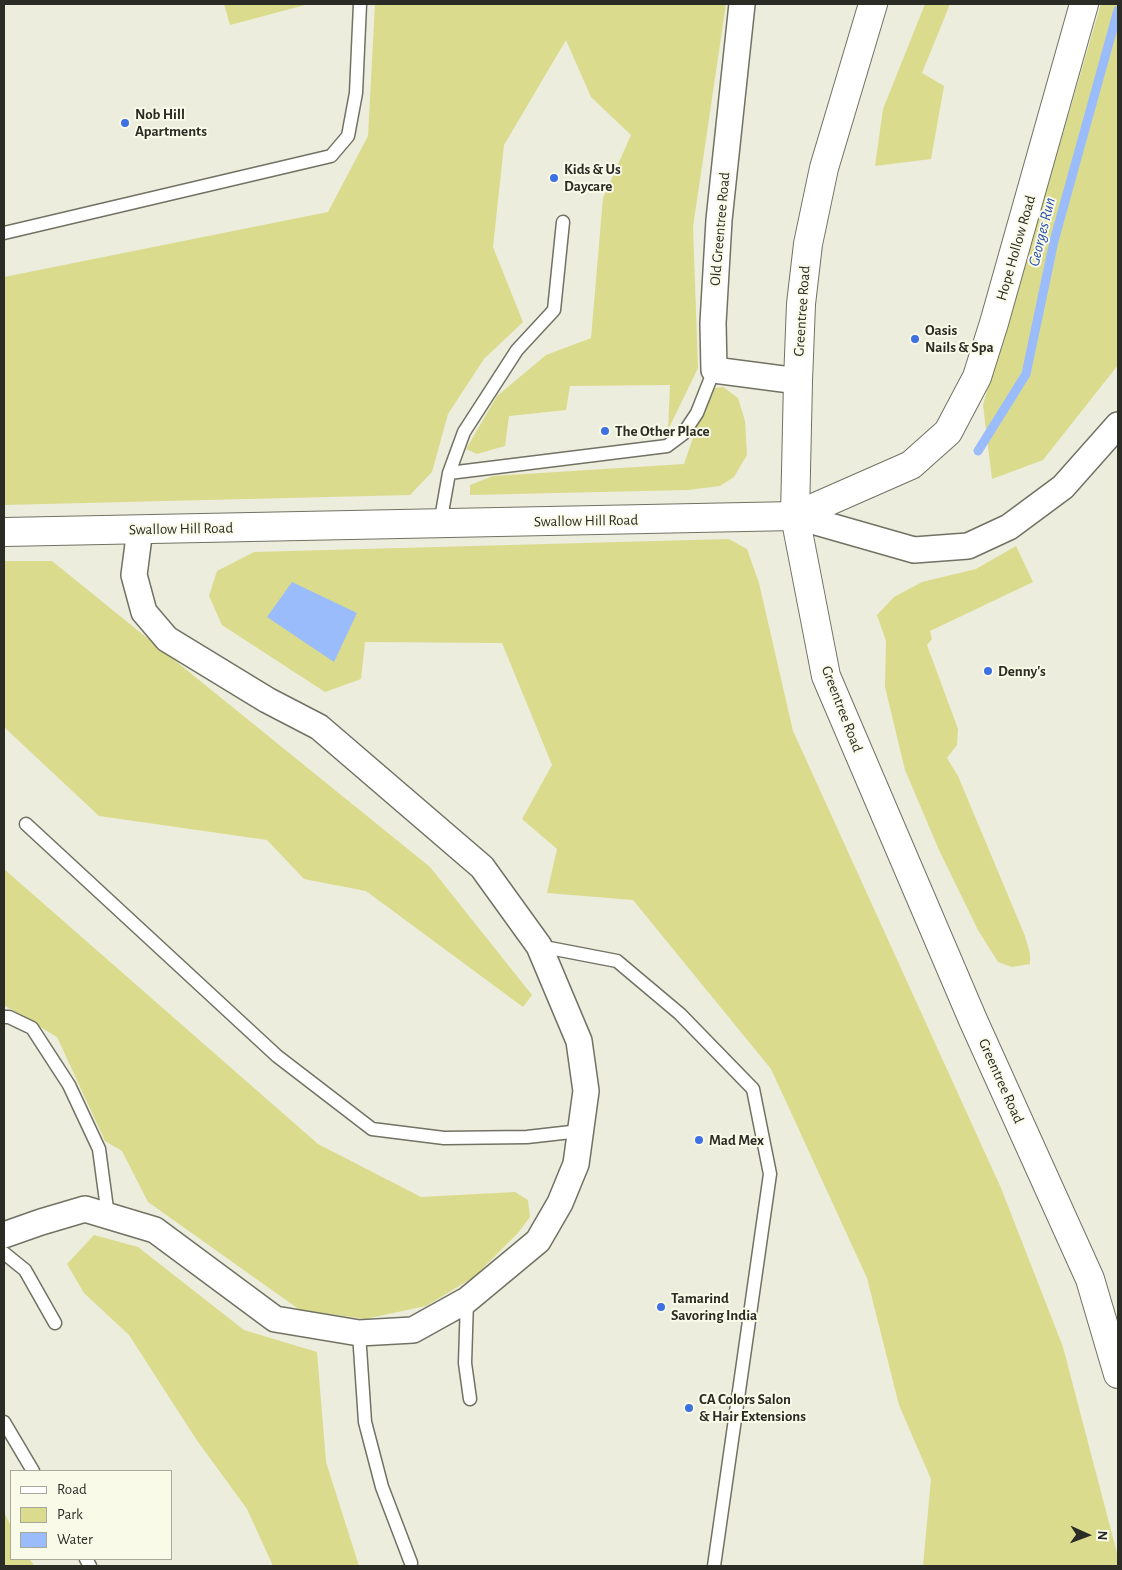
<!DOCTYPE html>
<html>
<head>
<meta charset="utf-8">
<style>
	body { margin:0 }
	#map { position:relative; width:1122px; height:1570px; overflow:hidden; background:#eceddc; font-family:"Alegreya Sans",sans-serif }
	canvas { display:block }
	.frame { position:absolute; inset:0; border:5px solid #2c2c26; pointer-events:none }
	.legend { position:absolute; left:10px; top:1470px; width:162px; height:90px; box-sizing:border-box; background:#fafae9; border:1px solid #a8a89b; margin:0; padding:6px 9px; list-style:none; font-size:15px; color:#2c2c26 }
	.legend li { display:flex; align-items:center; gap:10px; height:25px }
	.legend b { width:25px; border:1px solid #a8a89b }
	.north { position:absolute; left:1062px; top:1510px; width:50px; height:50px; -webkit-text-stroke:4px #fafae9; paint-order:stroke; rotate:92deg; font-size:14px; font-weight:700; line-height:20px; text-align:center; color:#2c2c26 }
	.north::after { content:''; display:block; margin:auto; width:18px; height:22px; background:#2c2c26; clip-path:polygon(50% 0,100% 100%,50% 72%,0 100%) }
</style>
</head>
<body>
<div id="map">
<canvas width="1122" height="1570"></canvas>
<div class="frame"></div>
<ul class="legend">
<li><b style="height:6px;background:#fff"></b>Road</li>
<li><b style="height:14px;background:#dbdb8d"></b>Park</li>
<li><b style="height:14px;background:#9bbcfb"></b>Water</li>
</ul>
<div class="north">N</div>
</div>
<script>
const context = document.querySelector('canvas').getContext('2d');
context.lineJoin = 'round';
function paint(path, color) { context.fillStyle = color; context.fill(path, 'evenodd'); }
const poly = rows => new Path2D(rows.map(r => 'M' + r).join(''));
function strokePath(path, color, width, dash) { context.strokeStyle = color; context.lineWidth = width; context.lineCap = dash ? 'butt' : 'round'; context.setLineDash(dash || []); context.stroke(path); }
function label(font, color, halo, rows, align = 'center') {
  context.font = font + ' "Alegreya Sans",sans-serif'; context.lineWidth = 4; context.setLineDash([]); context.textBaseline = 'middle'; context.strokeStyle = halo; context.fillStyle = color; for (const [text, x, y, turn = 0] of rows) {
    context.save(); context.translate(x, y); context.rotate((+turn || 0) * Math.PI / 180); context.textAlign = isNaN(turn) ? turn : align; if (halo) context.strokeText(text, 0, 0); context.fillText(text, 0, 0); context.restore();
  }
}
const green = poly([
	[224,4,309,4,230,25],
	[375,4,726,4,693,227,698,368,668,430,670,385,570,386,566,410,509,416,505,446,477,454,466,449,497,396,546,355,591,338,603,198,631,135,591,97,566,40,504,145,493,247,523,322,484,359,448,414,432,472,410,495,4,505,4,277,328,212,368,136],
	[925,4,950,4,922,73,944,86,931,159,875,166,883,109],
	[1101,4,1118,4,1118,365,1043,460,992,479,983,405],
	[723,387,738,398,745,421,747,455,734,477,720,486,688,490,470,495,470,485,493,476,684,464,707,397,714,388],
	[729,539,747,549,759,583,793,731,1001,1188,1063,1347,1118,1557,1118,1566,923,1566,931,1479,899,1405,867,1278,771,1069,633,900,547,893,557,849,522,819,552,765,502,643,365,642,361,679,325,692,222,625,209,596,217,571,254,552],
	[1016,546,1033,582,930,631,932,639,927,645,958,729,957,745,947,758,958,776,1025,936,1030,954,1030,964,1012,967,998,962,978,930,939,850,905,770,885,687,886,641,877,615,894,597,922,582,976,569],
	[4,561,52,561,430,867,532,995,523,1007,366,891,304,879,267,840,99,816,4,727],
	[4,869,318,1144,421,1197,515,1192,528,1200,530,1217,518,1233,474,1277,426,1306,365,1319,300,1310,148,1202,122,1151,105,1141,57,1037,4,1005],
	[94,1235,138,1247,244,1330,317,1352,326,1462,359,1566,273,1566,247,1509,196,1439,129,1335,84,1293,67,1264],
	[4,1512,11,1526,11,1559,30,1559,34,1566,4,1566]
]);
const water = poly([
	[292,582,357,613,334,662,267,617]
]);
const stream = poly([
	[978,451,1026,374,1054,241,1118,10]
]);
const lane = poly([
	[4,233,331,156,348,136,356,93,360,4],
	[449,473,667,446,683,434,697,413,714,370],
	[440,524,449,473,464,432,517,350,554,310,563,222],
	[26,824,277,1056,372,1129,444,1138,527,1137,580,1131],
	[539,946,617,961,680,1014,753,1089,770,1174,714,1566],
	[4,1017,9,1017,32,1028,69,1085,99,1149,108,1216],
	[4,1253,25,1270,55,1323],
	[467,1300,465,1363,470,1399],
	[359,1333,365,1422,382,1487,411,1563],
	[4,1422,33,1471],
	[86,1559,90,1566]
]);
const street = poly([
	[742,4,719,220,713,323,714,370,798,381],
	[795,516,914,550,968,546,1009,527,1063,487,1118,425],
	[4,1235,41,1222,85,1209,155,1230,275,1319,359,1333,413,1330,467,1300,538,1241,560,1203,576,1164,586,1091,579,1041,539,946,482,867,319,727,267,700,167,639,144,612,134,575,140,529]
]);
const secondary = poly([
	[4,532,795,516,911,465,948,432,977,377,994,323,1084,4]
]);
const primary = poly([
	[873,4,824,168,808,244,801,304,798,381,795,516,826,676,973,1020,1090,1279,1118,1374]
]);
const markers = [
	[125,123,5,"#3d71e2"],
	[554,178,5,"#3d71e2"],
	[915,339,5,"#3d71e2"],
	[605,431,5,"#3d71e2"],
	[988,671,5,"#3d71e2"],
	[699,1140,5,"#3d71e2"],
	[661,1307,5,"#3d71e2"],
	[689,1408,5,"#3d71e2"]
];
const poiNames = [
	["Nob Hill",135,114],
	["Apartments",135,131],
	["Kids & Us",564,169],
	["Daycare",564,186],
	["Oasis",925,330],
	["Nails & Spa",925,347],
	["The Other Place",615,431],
	["Denny's",998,671],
	["Mad Mex",709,1140],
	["Tamarind",671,1298],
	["Savoring India",671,1315],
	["CA Colors Salon",699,1399],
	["& Hair Extensions",699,1416]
];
const streetNames = [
	["Old Greentree Road",720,229,-85],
	["Hope Hollow Road",1016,248,-74],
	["Greentree Road",802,311,-86],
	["Swallow Hill Road",586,521,-1],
	["Swallow Hill Road",181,529,-1],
	["Greentree Road",842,709,69],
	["Greentree Road",1001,1081,66]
];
const waterNames = [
	["Georges Run",1042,232,-76]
];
paint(green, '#dbdb8d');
paint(water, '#9bbcfb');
strokePath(stream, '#9bbcfb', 9);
strokePath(lane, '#717263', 15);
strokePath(street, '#717263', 28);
strokePath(secondary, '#717263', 30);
strokePath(primary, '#717263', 30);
strokePath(lane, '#fff', 12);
strokePath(street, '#fff', 25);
strokePath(secondary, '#fff', 28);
strokePath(primary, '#fff', 28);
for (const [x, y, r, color] of markers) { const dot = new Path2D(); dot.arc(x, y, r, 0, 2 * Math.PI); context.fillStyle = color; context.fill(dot); strokePath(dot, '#fafae9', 2); }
label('bold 15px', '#2c2c26', '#fafae9', poiNames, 'left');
label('15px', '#2c2c26', '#fafae9', streetNames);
label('italic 16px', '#2750aa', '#fafae9', waterNames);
</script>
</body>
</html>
